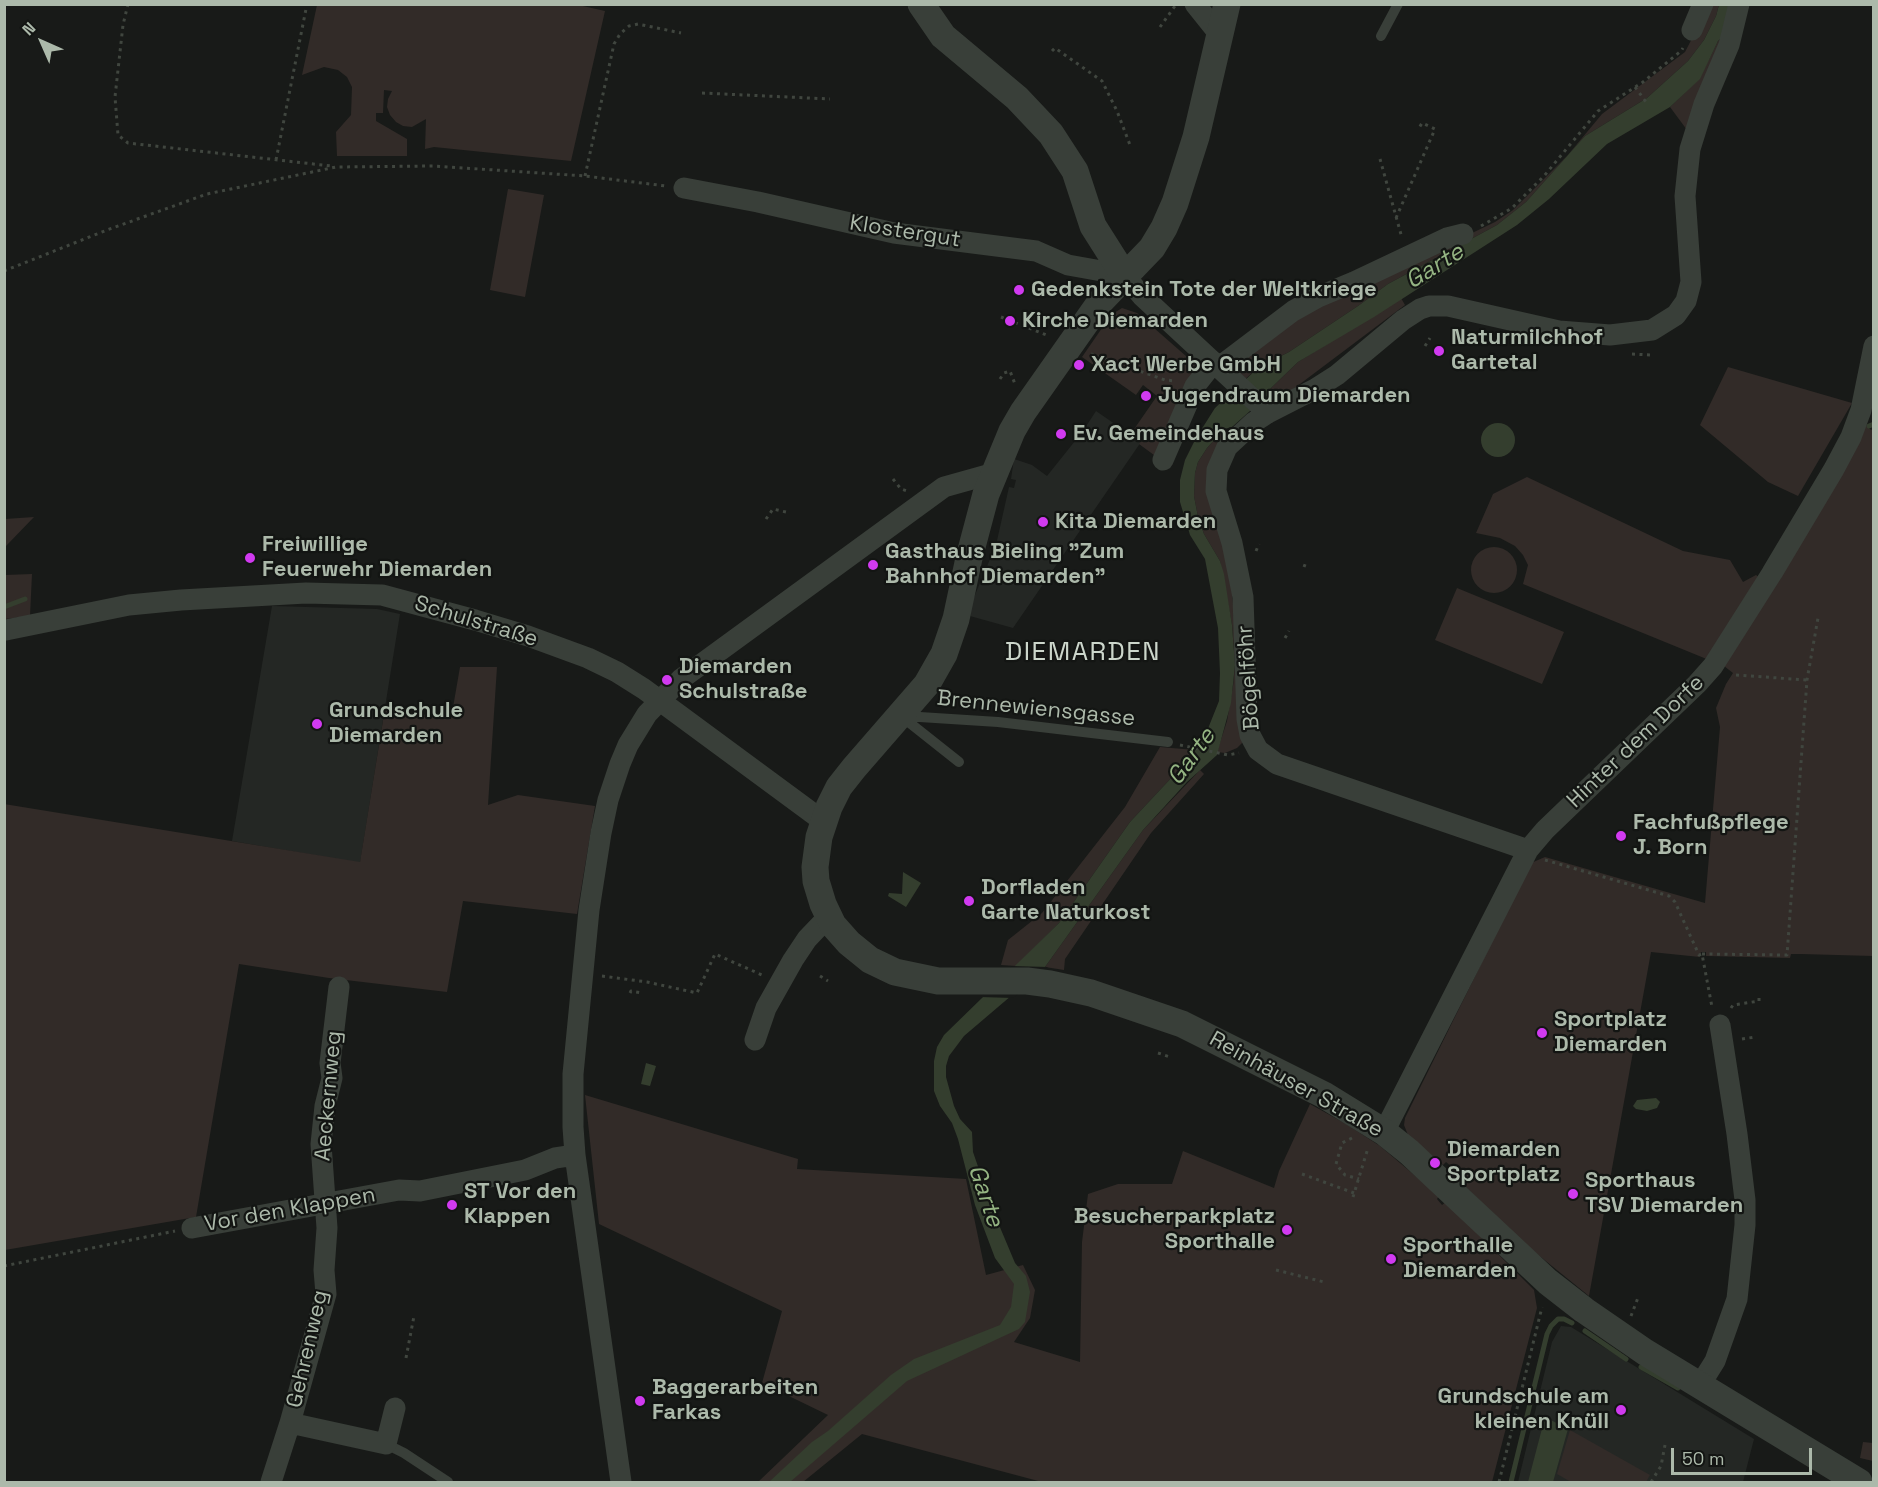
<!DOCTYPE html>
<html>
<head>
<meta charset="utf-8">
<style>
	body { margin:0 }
	#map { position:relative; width:1878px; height:1487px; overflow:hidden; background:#181a18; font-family:"Space Grotesk",sans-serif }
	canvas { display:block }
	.frame { position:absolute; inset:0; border:6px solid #acb9aa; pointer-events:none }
	.north { position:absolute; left:12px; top:12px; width:60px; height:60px; -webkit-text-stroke:4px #131513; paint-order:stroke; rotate:315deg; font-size:16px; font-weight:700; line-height:24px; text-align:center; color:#acb9aa }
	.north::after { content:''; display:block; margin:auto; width:21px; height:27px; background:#acb9aa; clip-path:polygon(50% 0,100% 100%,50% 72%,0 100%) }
	.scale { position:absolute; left:1671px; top:1448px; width:141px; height:27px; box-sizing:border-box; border:3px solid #acb9aa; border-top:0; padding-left:8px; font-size:18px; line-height:21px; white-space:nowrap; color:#acb9aa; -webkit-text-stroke:4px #131513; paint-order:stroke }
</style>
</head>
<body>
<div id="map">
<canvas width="1878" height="1487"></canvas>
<div class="frame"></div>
<div class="north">N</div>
<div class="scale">50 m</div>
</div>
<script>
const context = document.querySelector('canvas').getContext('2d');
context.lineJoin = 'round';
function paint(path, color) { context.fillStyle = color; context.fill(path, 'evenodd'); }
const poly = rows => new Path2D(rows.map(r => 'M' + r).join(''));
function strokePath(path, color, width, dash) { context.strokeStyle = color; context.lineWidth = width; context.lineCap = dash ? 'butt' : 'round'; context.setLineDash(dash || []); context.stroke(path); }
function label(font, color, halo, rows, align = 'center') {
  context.font = font + ' "Space Grotesk",sans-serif'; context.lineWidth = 4.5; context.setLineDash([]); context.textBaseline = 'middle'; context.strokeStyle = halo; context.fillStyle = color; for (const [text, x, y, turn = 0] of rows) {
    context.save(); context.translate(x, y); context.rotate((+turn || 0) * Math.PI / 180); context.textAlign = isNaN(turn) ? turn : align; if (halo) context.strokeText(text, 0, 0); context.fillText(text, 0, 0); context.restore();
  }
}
const built = poly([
	[1096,411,1141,442,1013,628,970,616,972,602,996,545,1009,487,1014,488,1016,480,1011,479,1014,459,1032,465,1047,476,1083,431],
	[272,606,377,609,400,614,360,863,232,841],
	[1561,1326,1571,1327,1754,1439,1743,1482,1518,1482,1552,1342]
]);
const green = poly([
	[574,4,605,11,571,161,434,147,425,149,426,119,412,127,403,126,396,122,390,115,387,107,388,99,392,91,384,90,383,113,376,113,376,121,407,139,407,156,337,156,336,132,351,115,352,87,347,77,338,70,324,67,302,75,317,5],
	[1706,5,1719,5,1716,16,1704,40,1688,61,1647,98,1585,136,1526,202,1497,225,1388,284,1358,306,1289,352,1259,367,1243,381,1236,375,1236,368,1240,361,1295,318,1495,222,1513,210,1567,156,1602,114,1685,52,1700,23],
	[1724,35,1687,130,1670,107,1699,79,1718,41],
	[508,189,544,195,525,297,490,290],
	[1401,298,1405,305,1284,396,1268,395,1271,388,1298,362],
	[1122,308,1137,313,1195,364,1193,375,1158,458,1139,444,1140,442,1130,435,1157,396,1143,385,1136,395,1082,357,1111,315],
	[1728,367,1852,403,1798,496,1768,482,1700,425],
	[1866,425,1871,430,1873,429,1873,956,1801,954,1791,954,1790,958,1706,956,1706,952,1701,952,1700,957,1651,952,1589,1296,1526,1245,1449,1171,1452,1167,1446,1162,1443,1165,1408,1135,1404,1125,1405,1118,1531,863,1545,857,1705,903,1720,727,1716,708,1726,684,1733,673,1724,666],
	[1224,429,1229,431,1220,444,1244,741,1237,748,1225,753,1217,752,1227,721,1233,686,1235,665,1232,625,1220,561,1204,534,1198,517,1194,496,1195,473,1198,462,1207,448],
	[1527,477,1683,551,1730,560,1743,582,1756,575,1763,580,1709,660,1523,584,1528,565,1523,555,1515,546,1500,538,1476,533,1493,494],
	[34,517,7,545,5,547,5,519],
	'1471 570a23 23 0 1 1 46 0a23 23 0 1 1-46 0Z',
	[32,574,30,616,5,619,5,575],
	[1457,588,1564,632,1542,684,1435,640],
	[460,667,497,667,488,805,518,795,595,806,577,914,463,901,447,992,329,978,239,964,196,1217,5,1250,4,804,360,862,385,708,451,719],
	[1160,747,1195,750,1189,759,1130,822,1059,923,1016,966,1001,965,1008,940,1042,913,1125,807],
	[1200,770,1204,774,1151,833,1065,959,1064,970,1045,967,1143,830],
	[585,1095,798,1159,797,1169,966,1179,986,1275,1023,1265,1035,1290,1030,1318,1014,1342,1080,1362,1082,1242,1088,1194,1118,1184,1172,1184,1183,1151,1274,1188,1279,1171,1310,1104,1346,1124,1380,1146,1439,1196,1437,1199,1442,1205,1446,1202,1534,1290,1537,1308,1492,1482,1042,1482,862,1434,803,1482,758,1482,828,1415,762,1383,782,1311,599,1224],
	[1570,1430,1650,1475,1646,1482,1571,1482,1557,1474],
	[1863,1442,1873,1443,1873,1461,1860,1458]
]);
const water = poly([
	[1719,5,1732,5,1724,35,1718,41,1700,79,1670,107,1607,144,1549,199,1517,225,1374,317,1298,362,1271,388,1268,395,1232,427,1224,429,1207,448,1198,462,1195,473,1194,496,1198,517,1204,534,1220,561,1224,574,1232,625,1235,665,1231,703,1217,755,1187,782,1143,830,1045,967,964,1036,949,1056,946,1066,946,1077,954,1106,960,1119,972,1132,973,1152,994,1213,1015,1263,1026,1276,1030,1292,1025,1322,1019,1329,907,1381,790,1482,769,1482,812,1442,828,1431,891,1375,914,1359,1000,1325,1011,1307,1014,1284,995,1258,975,1205,958,1139,952,1123,940,1106,934,1091,934,1061,937,1047,944,1035,1059,923,1130,822,1189,759,1207,731,1219,701,1220,673,1218,628,1205,559,1190,535,1180,502,1180,480,1185,460,1196,438,1215,408,1259,367,1289,352,1358,306,1388,284,1497,225,1526,202,1585,136,1647,98,1688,61,1704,40,1716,16],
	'1481 440a17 17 0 1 1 34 0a17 17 0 1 1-34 0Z',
	[903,872,921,883,906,907,888,896,889,893,902,894],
	[646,1063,656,1066,650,1086,641,1084],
	[1656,1098,1660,1102,1657,1108,1647,1111,1636,1109,1633,1106,1637,1100],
	[1545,1417,1568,1429,1553,1482,1528,1482]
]);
const pier = poly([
	[1012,966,1048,967,1013,998,980,997]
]);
const stream = poly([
	[1869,426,1874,424],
	[4,607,25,599],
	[1585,1331,1626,1359],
	[1641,1367,1678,1388],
	[1511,1482,1547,1334,1551,1326,1558,1319,1564,1319,1572,1323]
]);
const path = poly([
	[128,4,123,25,115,97,118,135,128,143,331,166],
	[1160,27,1175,6],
	[1052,51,1055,48,1102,81,1117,111,1130,145],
	[1635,87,1646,102],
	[702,93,830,99],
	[1380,159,1402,238],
	[276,160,307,4],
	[585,176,614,44,620,34,629,26,638,24,681,33],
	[1396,218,1435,129,1422,123,1419,128],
	[1481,226,1512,208,1544,176,1598,111,1643,82,1681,51,1683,48],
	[4,271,107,230,207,194,336,167,434,166,585,176,666,186],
	[1001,317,1049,336],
	[1425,346,1430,338],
	[1091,354,1165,380,1176,381],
	[1632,354,1650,355],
	[1000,379,1004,373,1010,371,1015,384],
	[893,479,901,489,907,491],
	[766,519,773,509,790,513],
	[1256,551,1259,544],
	[1304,567,1306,562],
	[1285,638,1289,631],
	[1736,675,1807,680],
	[1180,745,1228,755,1239,753],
	[1545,860,1669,896,1675,902,1699,955,1702,954,1712,1007],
	[1702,954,1787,955,1807,680,1818,618],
	[602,976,647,982,697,993,715,954,762,975],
	[820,976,828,981],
	[630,993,631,991,642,993],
	[1731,1008,1733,1005,1759,1001,1759,998],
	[1742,1039,1755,1037],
	[1158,1053,1170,1057],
	[1352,1138,1342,1143,1336,1164,1345,1175,1359,1179],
	[1302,1174,1354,1193],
	[1353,1197,1368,1148],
	[4,1266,175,1231],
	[1276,1270,1324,1282],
	[1631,1316,1639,1295],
	[406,1358,414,1316,416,1316],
	[1499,1482,1542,1307],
	[1651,1482,1661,1466,1665,1445]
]);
const service = poly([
	[1381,36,1398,4],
	[901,716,959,762],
	[904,716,998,722,1168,742],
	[386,1444,404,1453,448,1482]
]);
const minor = poly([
	[1195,4,1219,34],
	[1692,30,1703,4],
	[684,188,758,202,894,233,1036,251,1068,265,1124,275,1142,296,1268,413],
	[1219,367,1293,311,1318,297,1354,282,1447,238,1463,234],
	[1163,460,1195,386,1214,362],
	[6,630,129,605,181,600,306,593,382,595,475,620,528,636,588,658,617,672,644,689,823,821],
	[1528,850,1277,764,1258,750,1250,735,1247,719,1243,597,1232,543,1216,491,1217,470,1227,447,1254,422,1268,413,1315,389,1337,375,1403,320,1420,309,1429,306,1448,306,1559,331,1610,335,1652,330,1676,315,1686,301,1691,282,1685,196,1690,149,1704,104,1729,45,1739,4],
	[339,987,330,1063,332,1078,325,1106,321,1144,327,1228,324,1270,326,1294,290,1423,386,1444,395,1408],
	[755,1040,766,1008,793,960,807,939,828,917],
	[1384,1132,1528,850,1545,830,1697,684,1713,666,1772,573,1834,469,1851,437,1861,410,1874,346],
	[192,1228,399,1190,420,1191,525,1170,555,1158,575,1155],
	[1700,1385,1715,1361,1737,1299,1745,1225,1745,1200,1737,1134,1720,1025],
	[271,1482,290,1423],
	[621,1482,575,1155,573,1127,573,1074,589,910,601,833,608,800,620,764,628,745,647,714,681,679,944,487,994,473]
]);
const tertiary = poly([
	[921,4,943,36,1017,98,1051,134,1075,171,1093,226,1124,275],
	[1227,4,1196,137,1175,203,1164,228,1152,248,1101,301,1023,412,1012,431,986,494,969,558,956,619,944,654,927,684,854,768,839,787,829,807,819,837,815,867,816,881,823,904,833,925,849,943,870,960,895,972,938,981,1027,981,1050,984,1091,993,1182,1024,1324,1095,1384,1132,1409,1152,1548,1282,1584,1310,1645,1352,1859,1482]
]);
const markers = [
	[1019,290,6,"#d13af0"],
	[1010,321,6,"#d13af0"],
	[1439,351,6,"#d13af0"],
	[1079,365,6,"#d13af0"],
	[1146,396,6,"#d13af0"],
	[1061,434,6,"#d13af0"],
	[1043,522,6,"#d13af0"],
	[250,558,6,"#d13af0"],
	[873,565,6,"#d13af0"],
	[667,680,6,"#d13af0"],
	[317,724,6,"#d13af0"],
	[1621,836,6,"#d13af0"],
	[969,901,6,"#d13af0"],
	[1542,1033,6,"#d13af0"],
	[1435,1163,6,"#d13af0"],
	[1573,1194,6,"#d13af0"],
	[452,1205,6,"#d13af0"],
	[1287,1230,6,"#d13af0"],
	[1391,1259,6,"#d13af0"],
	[640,1401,6,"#d13af0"],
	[1621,1410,6,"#d13af0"]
];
const streetNames = [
	["Klostergut",905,232,9],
	["Schulstraße",476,622,17],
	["Bögelföhr",1249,678,-94],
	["Brennewiensgasse",1036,709,6],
	["Hinter dem Dorfe",1636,742,-44],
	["Reinhäuser Straße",1296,1085,29],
	["Aeckernweg",329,1096,-85],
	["Vor den Klappen",290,1210,-10],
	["Gehrenweg",308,1349,-77]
];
const poiNames = [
	["Gedenkstein Tote der Weltkriege",1031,290],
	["Kirche Diemarden",1022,321],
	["Naturmilchhof",1451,338],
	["Gartetal",1451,363],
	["Xact Werbe GmbH",1091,365],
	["Jugendraum Diemarden",1158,396],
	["Ev. Gemeindehaus",1073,434],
	["Kita Diemarden",1055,522],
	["Freiwillige",262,545],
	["Feuerwehr Diemarden",262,570],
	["Gasthaus Bieling \"Zum",885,552],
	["Bahnhof Diemarden\"",885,577],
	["Diemarden",679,667],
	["Schulstraße",679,692],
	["Grundschule",329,711],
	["Diemarden",329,736],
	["Fachfußpflege",1633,823],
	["J. Born",1633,848],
	["Dorfladen",981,888],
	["Garte Naturkost",981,913],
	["Sportplatz",1554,1020],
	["Diemarden",1554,1045],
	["Diemarden",1447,1150],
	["Sportplatz",1447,1175],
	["Sporthaus",1585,1181],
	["TSV Diemarden",1585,1206],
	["ST Vor den",464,1192],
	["Klappen",464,1217],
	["Besucherparkplatz",1275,1217,"right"],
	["Sporthalle",1275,1242,"right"],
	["Sporthalle",1403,1246],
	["Diemarden",1403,1271],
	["Baggerarbeiten",652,1388],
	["Farkas",652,1413],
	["Grundschule am",1609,1397,"right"],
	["kleinen Knüll",1609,1422,"right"]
];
const waterNames = [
	["Garte",1435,267,-32],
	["Garte",1192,757,-54],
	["Garte",985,1196,71]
];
const quarterNames = [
	["DIEMARDEN",1083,653]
];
paint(built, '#242724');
paint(green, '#322b28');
paint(water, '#343e2e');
paint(pier, '#181a18');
strokePath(stream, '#343e2e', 5);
strokePath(path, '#40463f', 3, [3, 4.5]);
strokePath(service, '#393f39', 10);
strokePath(minor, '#393f39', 21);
strokePath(tertiary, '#393f39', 27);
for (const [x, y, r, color] of markers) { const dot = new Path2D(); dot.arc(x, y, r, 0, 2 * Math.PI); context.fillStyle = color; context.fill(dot); strokePath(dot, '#131513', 2); }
label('22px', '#acb9aa', '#131513', streetNames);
label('bold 22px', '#acb9aa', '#131513', poiNames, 'left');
label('italic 24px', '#94b482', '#131513', waterNames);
context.letterSpacing = '1.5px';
label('26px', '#ccd6cb', '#131513', quarterNames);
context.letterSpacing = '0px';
</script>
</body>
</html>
